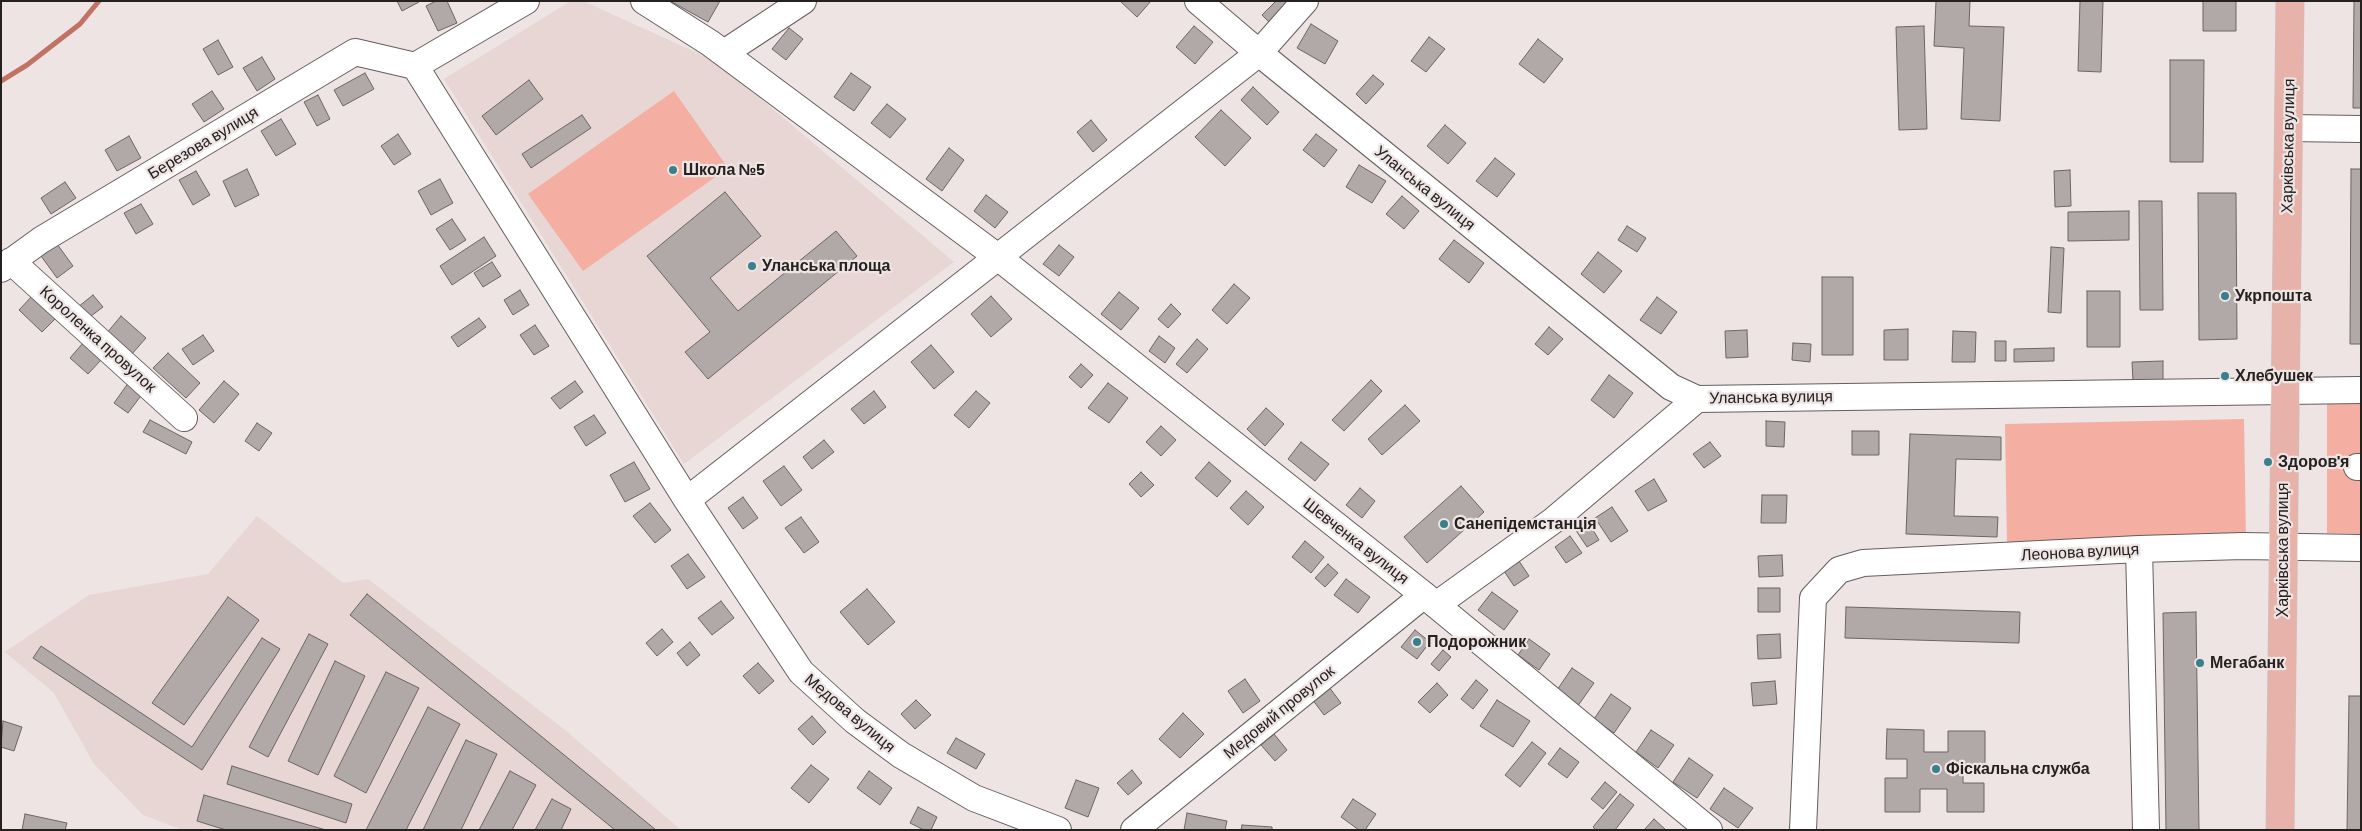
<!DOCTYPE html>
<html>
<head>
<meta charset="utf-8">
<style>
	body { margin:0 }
	#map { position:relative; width:2362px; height:831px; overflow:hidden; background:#ede4e3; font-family:Barlow,sans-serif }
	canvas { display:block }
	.frame { position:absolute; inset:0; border:2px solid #242120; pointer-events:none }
</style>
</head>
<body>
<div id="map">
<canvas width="2362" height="831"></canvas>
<div class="frame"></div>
</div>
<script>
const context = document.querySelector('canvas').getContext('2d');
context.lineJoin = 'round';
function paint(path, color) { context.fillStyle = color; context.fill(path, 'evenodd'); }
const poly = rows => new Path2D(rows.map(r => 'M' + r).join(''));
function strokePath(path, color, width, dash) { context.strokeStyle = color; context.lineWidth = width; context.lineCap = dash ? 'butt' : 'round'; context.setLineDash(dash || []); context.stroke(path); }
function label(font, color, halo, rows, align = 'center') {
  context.font = font + ' Barlow,sans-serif'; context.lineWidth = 4.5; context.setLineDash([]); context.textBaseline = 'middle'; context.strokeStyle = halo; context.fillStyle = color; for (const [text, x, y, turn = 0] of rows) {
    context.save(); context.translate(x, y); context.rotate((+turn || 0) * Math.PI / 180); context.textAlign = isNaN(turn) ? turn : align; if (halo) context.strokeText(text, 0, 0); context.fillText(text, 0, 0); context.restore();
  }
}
const built = poly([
	[571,1,583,1,717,62,954,262,684,464,444,79],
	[257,516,343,583,368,579,565,730,681,830,183,830,143,815,94,764,54,693,5,652,89,595,208,574]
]);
const green = poly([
	[674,91,728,168,583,271,528,194],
	[2327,402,2361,403,2361,534,2327,533],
	[2244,419,2246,540,2007,545,2005,424]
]);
const stream = poly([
	[1,81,27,65,80,24,99,1]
]);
const building = poly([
	[397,1,418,1,419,2,402,11,397,1],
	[436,1,447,1,457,23,438,31,426,6,436,1],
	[670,1,720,1,708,22,670,1],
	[1120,1,1151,1,1137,17,1120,1],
	[1276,1,1289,1,1272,25,1262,15,1276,1],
	[1936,1,1970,1,1969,26,2004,27,2000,121,1961,119,1964,48,1934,46,1936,1],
	[2080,1,2103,1,2101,72,2078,71,2080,1],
	[2203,1,2236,1,2236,31,2203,31,2203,1],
	[2354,1,2361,1,2361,108,2353,108,2354,1],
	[1311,24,1338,41,1325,64,1297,48,1311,24],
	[1194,26,1213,42,1195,64,1176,47,1194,26],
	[1924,26,1927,129,1899,130,1896,27,1924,26],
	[789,28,803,39,786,60,772,49,789,28],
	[1429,37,1445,49,1426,72,1411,61,1429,37],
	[1538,39,1563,59,1544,83,1519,64,1538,39],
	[218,40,233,67,218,75,203,49,218,40],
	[262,57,275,79,257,91,243,68,262,57],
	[2170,60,2204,60,2203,162,2170,162,2170,60],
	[365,73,374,89,343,106,334,90,365,73],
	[851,73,871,87,854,111,834,97,851,73],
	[1373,75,1384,84,1366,104,1356,94,1373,75],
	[529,80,543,99,496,135,482,116,529,80],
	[1253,87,1279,112,1267,125,1241,100,1253,87],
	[212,91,224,109,204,122,192,104,212,91],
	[318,95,330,119,317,126,304,102,318,95],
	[887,104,906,119,890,138,871,123,887,104],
	[1221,110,1251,138,1225,166,1195,137,1221,110],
	[582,115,591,128,531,168,522,154,582,115],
	[281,119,296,144,276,156,261,131,281,119],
	[1091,120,1107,140,1093,152,1077,132,1091,120],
	[1445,125,1466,143,1448,164,1427,146,1445,125],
	[398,134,411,154,394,165,381,146,398,134],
	[1316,134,1337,150,1324,167,1303,150,1316,134],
	[129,136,141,158,117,171,105,150,129,136],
	[949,148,964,160,942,191,926,179,949,148],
	[1495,158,1515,174,1497,197,1476,181,1495,158],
	[1359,165,1386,181,1372,203,1346,187,1359,165],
	[247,169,259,195,235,207,223,181,247,169],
	[2351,169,2361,169,2361,344,2350,344,2351,169],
	[2070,170,2071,206,2055,207,2054,171,2070,170],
	[196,171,210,195,193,205,179,180,196,171],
	[440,179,453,203,431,215,418,191,440,179],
	[65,182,76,198,51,214,41,198,65,182],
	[725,192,761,236,710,278,738,311,836,231,857,256,708,379,685,352,710,332,647,256,725,192],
	[2198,193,2236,193,2237,339,2199,340,2198,193],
	[986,195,1008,212,995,228,974,211,986,195],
	[1402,196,1419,211,1404,229,1386,214,1402,196],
	[2139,201,2162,201,2163,310,2140,310,2139,201],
	[141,204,153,224,136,234,124,213,141,204],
	[2129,211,2129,240,2068,241,2068,212,2129,211],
	[452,219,466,240,450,250,436,229,452,219],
	[1627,226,1646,238,1637,252,1618,240,1627,226],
	[484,237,496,256,452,285,440,266,484,237],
	[1454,240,1484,263,1469,283,1439,259,1454,240],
	[57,244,73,266,57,278,41,256,57,244],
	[1059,245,1074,257,1059,276,1043,264,1059,245],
	[2051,247,2064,248,2061,313,2048,312,2051,247],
	[1598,252,1622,271,1604,293,1581,274,1598,252],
	[492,262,501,276,483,287,474,273,492,262],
	[1822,277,1853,277,1853,355,1822,355,1822,277],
	[1234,284,1250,298,1227,324,1212,310,1234,284],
	[520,290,529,305,513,315,504,300,520,290],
	[2087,291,2120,291,2120,347,2087,347,2087,291],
	[1119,292,1139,308,1121,330,1101,314,1119,292],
	[33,295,57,317,42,332,19,310,33,295],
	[93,295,103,307,87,319,78,307,93,295],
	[991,296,1012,319,991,337,971,314,991,296],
	[1657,297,1677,312,1661,334,1640,320,1657,297],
	[1171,304,1181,314,1168,328,1158,319,1171,304],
	[121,316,146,338,131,355,106,334,121,316],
	[479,318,486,327,458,347,451,337,479,318],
	[535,325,549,346,534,355,520,335,535,325],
	[1549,327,1563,339,1548,355,1535,344,1549,327],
	[1908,329,1908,360,1884,360,1884,330,1908,329],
	[1747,330,1748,357,1726,358,1725,331,1747,330],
	[1953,331,1976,332,1975,362,1952,362,1953,331],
	[203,335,214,351,193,365,182,349,203,335],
	[1159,336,1175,348,1165,363,1149,351,1159,336],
	[1197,339,1208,349,1187,373,1176,364,1197,339],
	[1995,341,2006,341,2006,361,1995,361,1995,341],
	[83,343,101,360,88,374,70,358,83,343],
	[1793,343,1811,344,1810,362,1792,360,1793,343],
	[931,345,954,372,934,389,911,362,931,345],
	[2054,348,2054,361,2014,362,2014,349,2054,348],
	[168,353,200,383,186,398,153,368,168,353],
	[2163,361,2163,380,2133,381,2132,362,2163,361],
	[1081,364,1093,375,1081,388,1069,377,1081,364],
	[1609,375,1633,393,1614,418,1591,400,1609,375],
	[1371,380,1382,391,1344,431,1332,420,1371,380],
	[224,381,239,394,214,423,199,410,224,381],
	[575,381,583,392,560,409,551,398,575,381],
	[129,382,143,393,128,413,114,403,129,382],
	[1108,383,1128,398,1109,423,1088,408,1108,383],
	[874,391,886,407,864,424,851,409,874,391],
	[976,391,990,403,969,428,954,415,976,391],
	[1405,405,1420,421,1382,455,1368,439,1405,405],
	[1266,408,1284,424,1265,446,1247,429,1266,408],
	[594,415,606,433,586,446,574,427,594,415],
	[150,420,192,442,186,454,143,432,150,420],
	[1766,421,1785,422,1784,447,1766,446,1766,421],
	[257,423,272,433,259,451,245,441,257,423],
	[1161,426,1176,440,1161,456,1146,442,1161,426],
	[1852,431,1879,431,1879,455,1852,455,1852,431],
	[1910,434,2001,437,2001,460,1956,459,1954,516,1998,517,1997,537,1906,534,1910,434],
	[824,440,834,452,812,469,803,457,824,440],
	[1301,442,1329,464,1315,481,1288,459,1301,442],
	[1710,442,1721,456,1704,468,1693,454,1710,442],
	[634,462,650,489,625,502,610,475,634,462],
	[1209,462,1231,481,1217,497,1195,478,1209,462],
	[784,466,802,490,781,506,763,481,784,466],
	[1141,472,1154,485,1141,497,1129,484,1141,472],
	[1654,479,1667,501,1648,511,1635,491,1654,479],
	[1461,486,1484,512,1427,563,1404,537,1461,486],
	[1360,488,1375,501,1362,518,1346,505,1360,488],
	[1246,491,1264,507,1248,525,1230,508,1246,491],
	[1762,495,1787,495,1786,523,1761,523,1762,495],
	[743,497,758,518,743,529,728,508,743,497],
	[650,503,671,530,655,543,633,516,650,503],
	[1612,507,1628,531,1611,542,1595,518,1612,507],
	[801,517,819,542,804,553,785,528,801,517],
	[1587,520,1599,540,1587,547,1575,529,1587,520],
	[1570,536,1582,553,1566,563,1555,547,1570,536],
	[1305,541,1324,557,1311,573,1292,557,1305,541],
	[688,554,705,577,687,589,671,566,688,554],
	[1782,555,1783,576,1759,577,1758,556,1782,555],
	[1519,561,1529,576,1514,586,1504,571,1519,561],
	[1328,564,1338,573,1325,587,1315,578,1328,564],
	[1346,579,1370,597,1358,613,1334,595,1346,579],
	[1758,588,1780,588,1780,612,1758,612,1758,588],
	[867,589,895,622,868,645,840,612,867,589],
	[1492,592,1518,611,1504,630,1478,610,1492,592],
	[367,594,656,830,615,830,350,615,367,594],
	[228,597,259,620,184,725,152,703,228,597],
	[721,601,734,618,712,635,698,618,721,601],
	[1846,607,2020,612,2019,643,1845,638,1846,607],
	[2196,612,2199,830,2166,830,2163,613,2196,612],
	[662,629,673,642,657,656,646,643,662,629],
	[1415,630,1430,642,1417,659,1401,647,1415,630],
	[309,634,328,644,268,757,249,747,309,634],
	[1780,634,1781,658,1758,659,1757,635,1780,634],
	[262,638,280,649,202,770,33,658,41,646,192,747,262,638],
	[1529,639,1550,654,1539,670,1518,655,1529,639],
	[690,642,700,655,687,666,677,653,690,642],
	[1443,650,1451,657,1439,671,1431,664,1443,650],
	[335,661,365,676,318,775,288,761,335,661],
	[758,663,774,681,759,694,743,676,758,663],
	[1572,668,1594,683,1577,707,1555,693,1572,668],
	[386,672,419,688,366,793,334,776,386,672],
	[1245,679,1260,701,1243,713,1228,691,1245,679],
	[1476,680,1488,690,1473,709,1461,699,1476,680],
	[1775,681,1777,704,1753,706,1751,683,1775,681],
	[1437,683,1448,695,1430,713,1418,702,1437,683],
	[1329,687,1341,703,1324,715,1312,699,1329,687],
	[1611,694,1631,708,1614,733,1594,719,1611,694],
	[2349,696,2361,696,2361,830,2347,830,2349,696],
	[916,700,931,715,915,729,901,714,916,700],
	[1497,700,1530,721,1513,747,1480,726,1497,700],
	[428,707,460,724,406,830,366,830,428,707],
	[1183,713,1204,734,1180,758,1159,739,1183,713],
	[812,716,826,732,813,745,798,729,812,716],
	[3,721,22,727,14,751,1,747,3,721],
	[1887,729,1924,730,1924,752,1948,752,1948,731,1985,731,1985,764,1963,764,1963,783,1984,783,1984,812,1947,812,1947,789,1920,789,1920,812,1885,812,1885,778,1907,778,1907,759,1886,759,1887,729],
	[1651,730,1674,745,1658,768,1636,752,1651,730],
	[1274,734,1287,750,1275,761,1261,745,1274,734],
	[956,738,985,754,976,769,947,753,956,738],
	[466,740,497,754,461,830,423,830,466,740],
	[1532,742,1546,753,1520,787,1505,775,1532,742],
	[1560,748,1579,762,1567,778,1548,764,1560,748],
	[1689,758,1713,775,1697,798,1673,782,1689,758],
	[811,765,829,779,809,803,791,788,811,765],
	[232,766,352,804,346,823,227,784,232,766],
	[1132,770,1142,783,1128,795,1117,783,1132,770],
	[510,771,536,785,512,830,479,830,510,771],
	[869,771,892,788,880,805,857,788,869,771],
	[1076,780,1099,788,1088,817,1065,808,1076,780],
	[1605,782,1617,792,1603,809,1591,799,1605,782],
	[1724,788,1753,808,1738,828,1710,809,1724,788],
	[1620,794,1634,805,1615,830,1596,830,1593,827,1620,794],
	[204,795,326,830,226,830,197,821,204,795],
	[552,799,571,809,561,830,535,830,552,799],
	[1353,799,1376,814,1365,830,1359,830,1341,817,1353,799],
	[918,807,937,817,931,830,924,830,910,823,918,807],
	[1187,813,1227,821,1225,830,1184,830,1187,813],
	[25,814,67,823,65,830,22,830,25,814],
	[1654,819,1666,830,1644,830,1654,819],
	[1242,825,1272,827,1272,830,1241,830,1242,825]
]);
const minor = poly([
	[644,1,710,43,999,258,1424,595,1709,830],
	[1198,1,1259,53,1671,387,1697,399,2361,390],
	[724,53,803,1],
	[415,66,687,500,801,672,855,721,901,755,974,798,1058,830],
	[415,66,526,1],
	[2288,128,2361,129],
	[11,261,184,418],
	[1,269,41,240,355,52,415,66],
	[2357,467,2361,467],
	[687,500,1259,53,1305,1],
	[2139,549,2146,830],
	[1436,605,1554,520,1697,399],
	[1134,830,1424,595],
	[1803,830,1813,598,1839,570,1863,563,2139,549,2243,546,2361,548]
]);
const major = poly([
	[2280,830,2290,1]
]);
const markers = [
	[673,170,5,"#3a808c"],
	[752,266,5,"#3a808c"],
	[2225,296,5,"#3a808c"],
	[2225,376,5,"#3a808c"],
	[2268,462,5,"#3a808c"],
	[1444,524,5,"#3a808c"],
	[1417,642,5,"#3a808c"],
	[2200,663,5,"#3a808c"],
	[1936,769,5,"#3a808c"]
];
const streetNames = [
	["Березова вулиця",203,143,-31],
	["Харківська вулиця",2288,146,-89],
	["Уланська вулиця",1425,188,39],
	["Короленка провулок",98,339,42],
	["Уланська вулиця",1771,397,-1],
	["Шевченка вулиця",1356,541,38],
	["Харківська вулиця",2283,550,-90],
	["Леонова вулиця",2080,552,-3],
	["Медовий провулок",1279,712,-39],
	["Медова вулиця",850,713,40]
];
const poiNames = [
	["Школа №5",683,170],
	["Уланська площа",762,266],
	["Укрпошта",2235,296],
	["Хлебушек",2235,376],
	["Здоров'я",2278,462],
	["Санепідемстанція",1454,524],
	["Подорожник",1427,642],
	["Мегабанк",2210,663],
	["Фіскальна служба",1946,769]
];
paint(built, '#e7d6d3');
paint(green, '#f4aea2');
strokePath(stream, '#c17265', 5);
paint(building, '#b1a9a7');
strokePath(building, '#6c6564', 1);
strokePath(minor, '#655e5c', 28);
strokePath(major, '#c6c5c5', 29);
strokePath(minor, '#fff', 26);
strokePath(major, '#e6b2a9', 28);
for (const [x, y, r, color] of markers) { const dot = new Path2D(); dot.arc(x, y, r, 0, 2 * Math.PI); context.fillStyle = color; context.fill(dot); strokePath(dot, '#ede4e3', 2); }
label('16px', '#242120', '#ede4e3', streetNames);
label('bold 16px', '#242120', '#ede4e3', poiNames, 'left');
</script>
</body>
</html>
